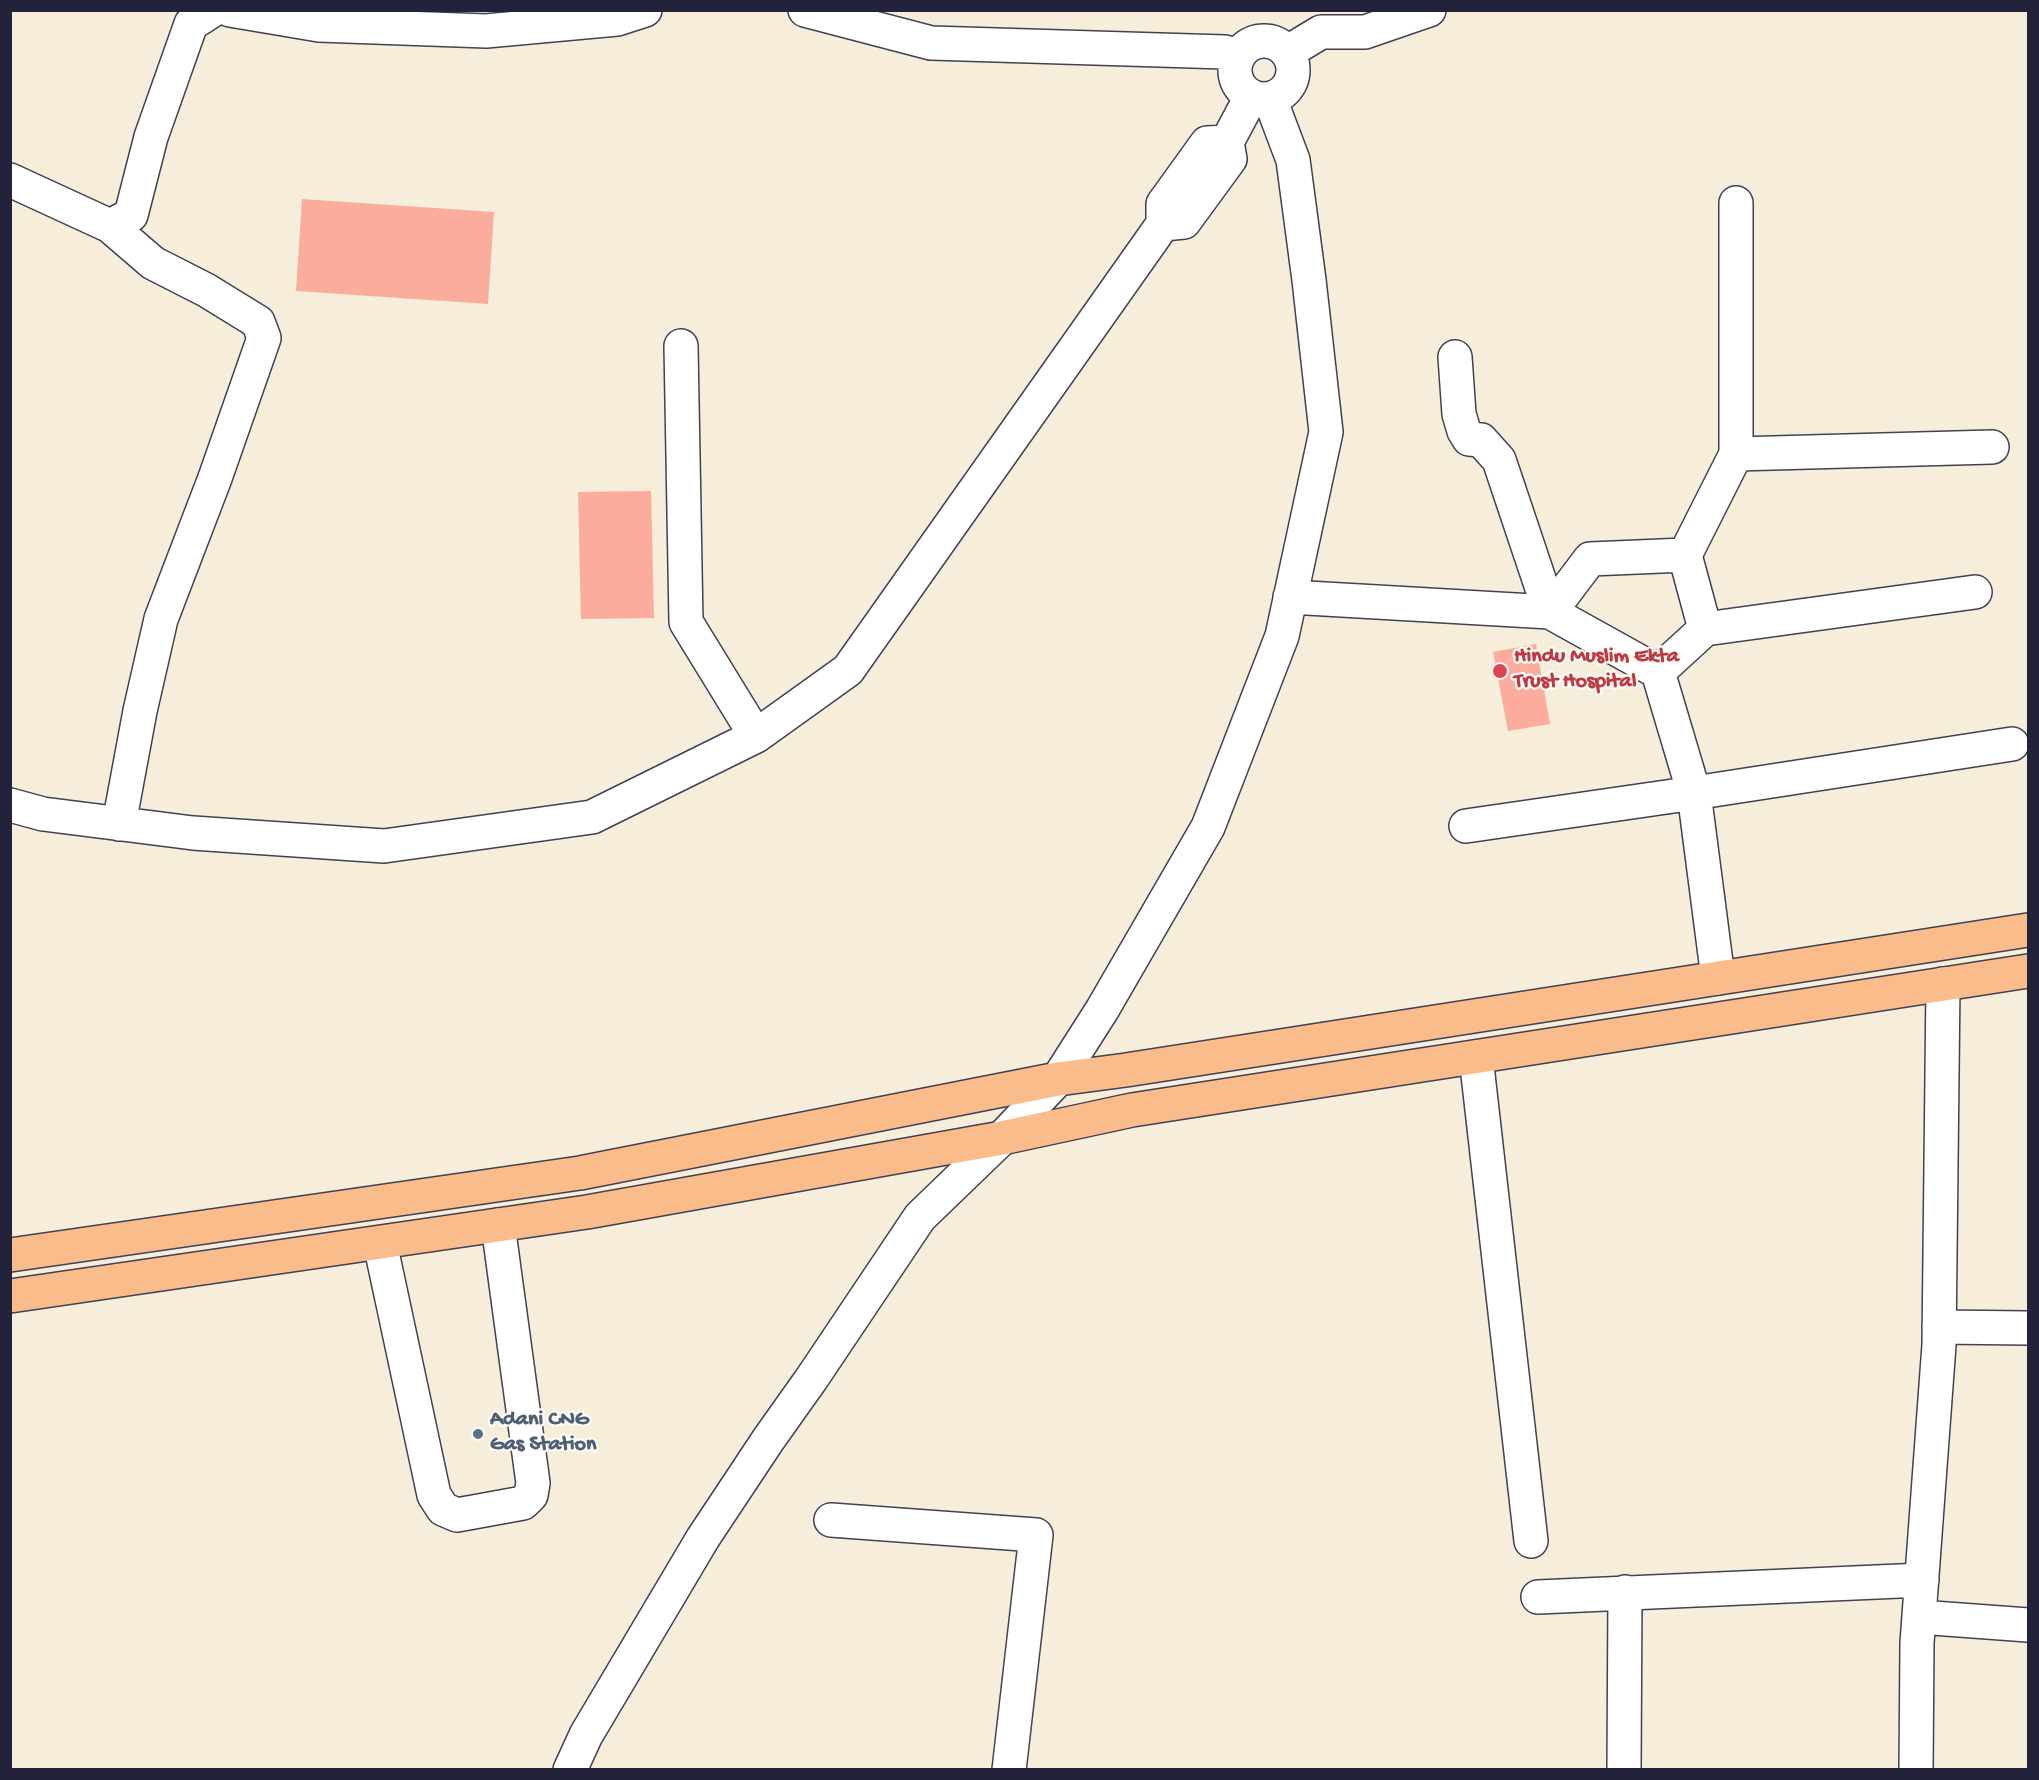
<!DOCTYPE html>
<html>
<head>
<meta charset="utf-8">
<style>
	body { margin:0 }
	#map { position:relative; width:2039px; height:1780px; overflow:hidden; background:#f6eedb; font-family:"Gochi Hand",sans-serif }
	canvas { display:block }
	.frame { position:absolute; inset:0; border:12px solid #22223b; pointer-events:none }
</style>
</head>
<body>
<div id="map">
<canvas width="2039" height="1780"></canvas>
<div class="frame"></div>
</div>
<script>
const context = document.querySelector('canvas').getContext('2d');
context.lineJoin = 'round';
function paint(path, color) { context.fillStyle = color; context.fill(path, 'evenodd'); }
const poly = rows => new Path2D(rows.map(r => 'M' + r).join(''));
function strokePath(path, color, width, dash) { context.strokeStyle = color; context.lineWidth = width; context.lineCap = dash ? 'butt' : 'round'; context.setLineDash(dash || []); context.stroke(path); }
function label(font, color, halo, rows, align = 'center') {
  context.font = font + ' "Gochi Hand",sans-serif'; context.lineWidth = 4.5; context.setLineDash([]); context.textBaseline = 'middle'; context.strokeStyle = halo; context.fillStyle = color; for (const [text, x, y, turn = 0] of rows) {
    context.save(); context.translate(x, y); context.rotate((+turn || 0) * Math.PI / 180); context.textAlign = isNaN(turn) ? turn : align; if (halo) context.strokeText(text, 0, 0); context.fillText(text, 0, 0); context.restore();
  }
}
const building = poly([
	[302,199,494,212,488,304,296,291],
	[651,491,654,618,581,619,578,492],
	[1536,644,1550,724,1508,731,1493,652]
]);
const minor = poly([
	[230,10,319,25,486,31,617,19,645,10],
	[805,10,931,43,1225,52,1238,56],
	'1235 70a29 29 0 1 1 58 0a29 29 0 1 1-58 0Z',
	[1288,52,1321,32,1365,32,1429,10],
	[10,180,110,226,131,215,151,137,191,24,213,10],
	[1163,224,1163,204,1207,143,1227,142],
	[110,226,153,263,206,290,258,322,264,338,215,478,161,619,140,711,119,824],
	[681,346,686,622,756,736],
	[1455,357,1459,414,1464,431,1469,439,1481,440,1499,460,1550,612],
	[1736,454,1992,447],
	[1685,555,1705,629],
	[1290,597,1550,612,1658,672,1694,793,1718,978],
	[1550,612,1590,559,1685,555,1736,454,1736,203],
	[1658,672,1705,629,1975,592],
	[10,805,43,814,193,833,384,846,592,817,756,736,848,670,1163,224,1184,222,1230,159,1227,142,1251,97],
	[1466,826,1694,793,2012,744],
	[1476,1057,1531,1541],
	[380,1243,434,1495,443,1509,457,1515,523,1503,531,1495,533,1483,498,1225],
	[1939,1327,2028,1328],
	[831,1520,1036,1535,1009,1770],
	[1538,1597,1922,1580],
	[1919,1617,2028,1625],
	[570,1770,586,1735,703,1538,768,1440,812,1378,920,1217,1002,1138,1058,1079,1102,1010,1208,827,1282,636,1326,432,1309,280,1293,160,1270,99],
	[1624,1770,1625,1592],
	[1916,1770,1917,1643,1939,1345,1943,984]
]);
const major = poly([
	[10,1255,580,1173,1058,1079,1126,1070,2028,930],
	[10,1296,587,1212,1002,1138,1132,1110,2028,971]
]);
const markers = [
	[1500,671,8,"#e0444e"],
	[478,1434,6,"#5c6f8a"]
];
const healthNames = [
	["Hindu Muslim Ekta",1514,658],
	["Trust Hospital",1514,683]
];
const serviceNames = [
	["Adani CNG",490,1421],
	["Gas Station",490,1446]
];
paint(building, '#fbac9d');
strokePath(minor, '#424153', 36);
strokePath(major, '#424153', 36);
strokePath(minor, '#fff', 33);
strokePath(major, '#fabc8b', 33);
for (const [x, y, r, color] of markers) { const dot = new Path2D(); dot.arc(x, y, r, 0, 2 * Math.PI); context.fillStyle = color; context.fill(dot); strokePath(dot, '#fdfcf7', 2); }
label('bold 22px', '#be3a42', '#fdfcf7', healthNames, 'left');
label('bold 22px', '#4e5e75', '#fdfcf7', serviceNames, 'left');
</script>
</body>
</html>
